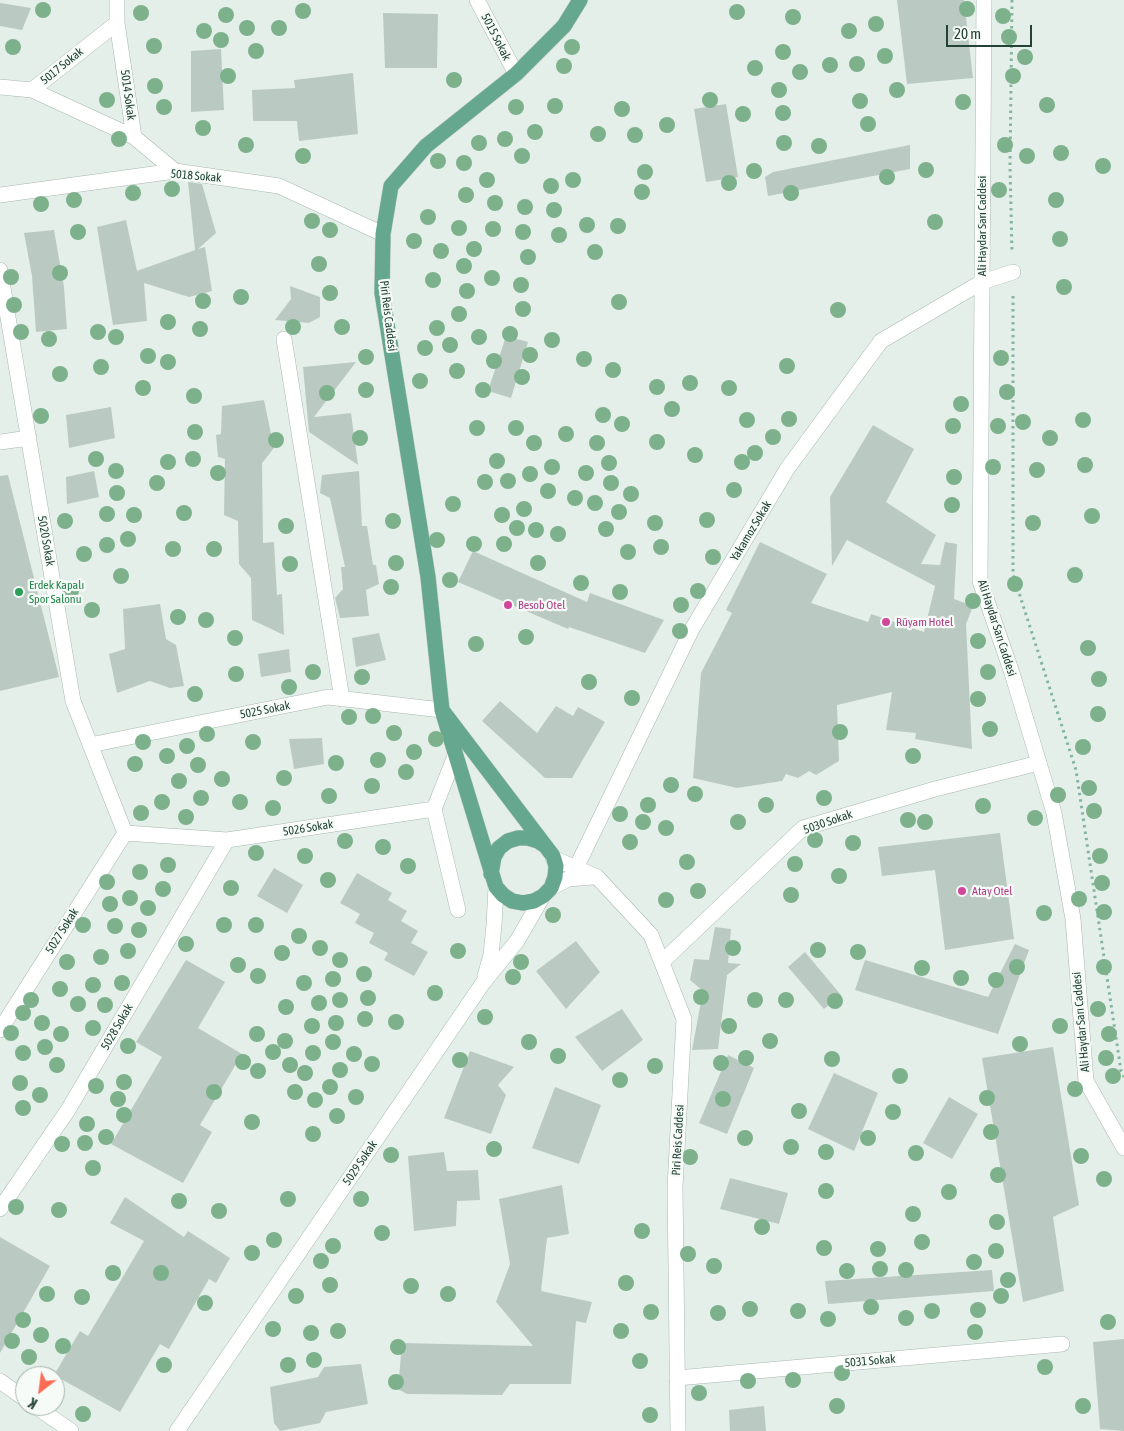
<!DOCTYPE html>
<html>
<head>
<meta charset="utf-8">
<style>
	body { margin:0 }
	#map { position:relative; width:1124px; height:1431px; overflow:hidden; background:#e5efe9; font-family:"Asap Condensed",sans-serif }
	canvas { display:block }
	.north { position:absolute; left:15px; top:1366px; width:50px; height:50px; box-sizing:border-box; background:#f6fbf8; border:1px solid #a1b1aa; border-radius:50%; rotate:210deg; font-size:14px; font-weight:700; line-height:20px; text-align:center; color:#224336 }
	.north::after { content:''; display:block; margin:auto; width:18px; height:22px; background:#fd6b55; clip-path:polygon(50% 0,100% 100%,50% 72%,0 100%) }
	.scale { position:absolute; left:946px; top:25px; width:86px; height:22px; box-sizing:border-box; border:2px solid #224336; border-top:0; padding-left:6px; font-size:15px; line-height:18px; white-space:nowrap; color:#224336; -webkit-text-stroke:4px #f6fbf8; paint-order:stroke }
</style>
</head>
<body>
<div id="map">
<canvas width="1124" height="1431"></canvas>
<div class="north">K</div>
<div class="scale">20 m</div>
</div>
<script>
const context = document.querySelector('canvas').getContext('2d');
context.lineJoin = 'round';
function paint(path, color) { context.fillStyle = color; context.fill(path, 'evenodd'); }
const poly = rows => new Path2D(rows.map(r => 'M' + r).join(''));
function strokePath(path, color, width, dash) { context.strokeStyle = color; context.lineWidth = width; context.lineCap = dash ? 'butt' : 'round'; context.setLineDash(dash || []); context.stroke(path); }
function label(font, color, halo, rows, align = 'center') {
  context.font = font + ' "Asap Condensed",sans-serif'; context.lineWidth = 4.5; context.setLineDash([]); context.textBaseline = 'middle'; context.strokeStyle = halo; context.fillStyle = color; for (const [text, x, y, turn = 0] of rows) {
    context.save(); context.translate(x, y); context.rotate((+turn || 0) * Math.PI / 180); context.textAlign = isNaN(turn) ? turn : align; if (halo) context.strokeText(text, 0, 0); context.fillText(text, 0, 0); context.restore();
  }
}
const building = poly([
	[897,0,964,0,973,78,907,84],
	[0,3,31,8,22,30,0,26],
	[383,13,438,14,437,68,385,68],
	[221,49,224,110,191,112,191,51],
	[353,73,358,134,299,141,297,121,253,121,252,90,295,88,294,80],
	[726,104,738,177,706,182,694,109],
	[910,145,910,169,768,196,765,177,773,172],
	[188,182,202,184,216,233,198,249,205,247,212,291,189,297,144,283,147,321,113,325,97,227,126,220,137,271,195,250],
	[54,230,64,287,67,329,36,332,32,276,24,233],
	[290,286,320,297,320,317,309,323,275,320,291,299],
	[506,336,528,342,511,398,488,391],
	[356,362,314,417,351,413,358,465,309,432,303,367],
	[264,400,274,448,262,463,263,543,274,542,277,595,282,594,284,635,252,620,251,578,239,564,238,521,224,515,225,459,218,457,216,435,221,434,222,406],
	[111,407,115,438,69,448,66,415],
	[873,425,914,449,886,502,936,535,921,564,940,565,945,542,957,544,954,599,973,606,966,624,972,749,915,739,916,733,886,730,892,692,837,705,839,761,816,775,809,771,798,778,786,774,782,781,737,788,693,778,701,673,732,613,726,610,760,542,827,574,811,603,868,622,871,614,924,632,935,586,847,540,832,566,830,497],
	[94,471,99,497,67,504,66,477],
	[359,471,362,526,367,526,373,565,376,565,379,584,366,590,369,616,340,618,335,598,343,589,341,567,345,567,330,498,320,493,322,475],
	[8,475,59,677,0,691,0,476],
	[473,551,587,602,590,593,664,620,645,653,569,627,568,629,458,582],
	[160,604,166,639,176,645,184,686,170,688,150,681,117,693,109,654,125,649,123,609],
	[379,633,386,660,356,667,352,638],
	[289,649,291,672,261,677,258,654],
	[500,701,537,733,556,706,573,716,578,707,605,722,572,778,545,778,482,721],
	[322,738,324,764,294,769,289,739],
	[1000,833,1014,939,945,950,935,870,882,876,878,847],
	[274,868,303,885,287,913,257,896],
	[357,873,392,893,388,900,407,911,401,921,418,931,411,943,428,952,414,976,384,960,388,953,369,943,374,933,355,923,360,914,340,903],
	[715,927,731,929,728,963,741,964,727,975,718,1049,692,1050,703,991,690,980,694,959,709,960],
	[576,941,600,972,566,1009,536,971],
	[1015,944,1029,950,998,1034,855,990,865,960,988,997],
	[805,952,841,995,824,1009,788,967],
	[186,960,225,982,198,1028,242,1054,200,1125,212,1132,183,1183,111,1144,162,1057,136,1042],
	[622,1009,643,1040,602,1071,575,1037],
	[1053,1047,1079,1205,1053,1217,1064,1291,1023,1302,982,1058],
	[470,1051,514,1067,498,1085,506,1095,491,1134,444,1118],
	[728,1055,754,1068,727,1134,699,1123],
	[834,1073,878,1093,854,1151,808,1129],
	[555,1087,601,1105,579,1164,532,1148],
	[949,1097,978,1114,952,1159,923,1143],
	[444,1152,447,1171,478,1170,480,1200,457,1201,456,1226,414,1231,408,1156],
	[730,1178,788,1193,779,1224,720,1209],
	[562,1185,569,1234,547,1238,541,1291,592,1302,586,1323,576,1321,571,1384,510,1384,502,1395,407,1394,398,1389,402,1343,533,1346,496,1302,510,1264,499,1199],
	[125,1197,184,1237,188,1231,230,1258,216,1283,209,1279,169,1349,160,1344,120,1412,54,1375,80,1331,88,1336,144,1241,110,1223],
	[0,1237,50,1266,0,1353],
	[992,1270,994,1291,828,1304,825,1281],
	[1124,1339,1124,1431,1100,1429,1093,1342],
	[361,1364,368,1404,326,1412,320,1423,280,1431,274,1423,270,1387,318,1377,324,1367],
	[764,1406,766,1431,730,1431,729,1410]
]);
const path = poly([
	[1012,0,1010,167,1012,252],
	[1013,296,1013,574,1076,770,1121,1071,1124,1077]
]);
const service = poly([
	[434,809,458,910],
	[576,868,692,629,787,469,881,341,982,282,1013,272],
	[662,962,803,828,935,789,1039,763],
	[677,1378,1062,1344]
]);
const pedestrian = poly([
	[984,0,980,581,1012,673,1054,813,1073,919,1086,1081,1124,1148]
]);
const minor = poly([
	[117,0,117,23,134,137,175,171],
	[477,0,516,74],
	[0,87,32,90,117,23],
	[32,90,134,137],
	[0,195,175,171,279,186,383,234],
	[0,270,73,701,125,833],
	[284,339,342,699],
	[0,442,29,438],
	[90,745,328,697,442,710],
	[125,833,227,840,434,809,455,756],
	[0,1030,125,833],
	[0,1209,68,1110,227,840],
	[0,1381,25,1399],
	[35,1406,71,1431]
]);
const tertiary = poly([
	[553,858,597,877,651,935,684,1019,675,1187,678,1431],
	[551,888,568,879,593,877]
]);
const secondary = poly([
	[485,976,491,955,494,925,496,887],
	[177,1431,483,983,517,941,543,896]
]);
const primary = poly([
	[442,710,553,856,556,866,555,877,551,888,543,896,534,901,523,903,512,901,503,895,496,887,442,710,428,577,382,293,383,234,391,186,426,146,516,74,564,26,580,0],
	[491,874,494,857,499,848,508,841,518,838,528,838,538,841,544,845]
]);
const trees = [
	[967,9],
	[43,10],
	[303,11],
	[737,12],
	[141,13],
	[226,15],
	[1003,16],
	[793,17],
	[876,24],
	[247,28],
	[279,28],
	[204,31],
	[849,31],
	[1009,37],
	[221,40],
	[154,46],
	[13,47],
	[572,47],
	[256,51],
	[783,52],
	[885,56],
	[1025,57],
	[857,64],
	[830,65],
	[564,66],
	[755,68],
	[800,72],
	[228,76],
	[1013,76],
	[454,80],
	[155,86],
	[779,90],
	[897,90],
	[107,100],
	[710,100],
	[860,101],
	[963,102],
	[1047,105],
	[555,106],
	[164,107],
	[516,107],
	[622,109],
	[783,113],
	[743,114],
	[868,124],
	[667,125],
	[203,128],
	[535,132],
	[598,134],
	[635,135],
	[119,139],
	[505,139],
	[479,143],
	[784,143],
	[246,145],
	[1005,145],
	[819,146],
	[1061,153],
	[303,156],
	[522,156],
	[1027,156],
	[438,161],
	[464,163],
	[1103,166],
	[926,170],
	[754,171],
	[645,172],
	[887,177],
	[487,180],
	[573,180],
	[729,183],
	[551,186],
	[172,189],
	[999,190],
	[642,192],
	[133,193],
	[791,193],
	[466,195],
	[74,200],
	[1056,200],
	[495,203],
	[41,204],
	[525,207],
	[554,210],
	[428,217],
	[312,221],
	[935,222],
	[587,225],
	[618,226],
	[459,228],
	[493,229],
	[330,230],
	[78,232],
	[523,232],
	[559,235],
	[1060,239],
	[414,241],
	[474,249],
	[441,251],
	[595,252],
	[528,257],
	[319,264],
	[464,266],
	[60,273],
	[11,277],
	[492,278],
	[433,280],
	[521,285],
	[1064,287],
	[467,291],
	[330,293],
	[241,297],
	[203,301],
	[619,302],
	[14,305],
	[523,309],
	[838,310],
	[459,314],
	[168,322],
	[293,327],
	[342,327],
	[437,328],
	[200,329],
	[21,332],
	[98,332],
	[510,334],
	[116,337],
	[479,337],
	[49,339],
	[552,340],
	[450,345],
	[425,348],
	[530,355],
	[148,356],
	[366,357],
	[1001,358],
	[584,359],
	[494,361],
	[168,362],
	[787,366],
	[101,367],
	[613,370],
	[457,371],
	[60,374],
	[522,377],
	[420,381],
	[690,383],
	[657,387],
	[143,388],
	[729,388],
	[366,390],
	[483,390],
	[1007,392],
	[327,393],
	[194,396],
	[961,404],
	[672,409],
	[603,415],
	[41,416],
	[789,419],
	[747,420],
	[1083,420],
	[1023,422],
	[622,424],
	[953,426],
	[998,426],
	[477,428],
	[516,428],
	[195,432],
	[566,434],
	[773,437],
	[360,438],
	[1050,438],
	[276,440],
	[657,442],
	[534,443],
	[597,443],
	[755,453],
	[695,455],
	[96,459],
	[193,459],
	[497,461],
	[168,462],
	[742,462],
	[609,463],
	[1085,465],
	[552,467],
	[993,467],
	[1037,470],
	[116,471],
	[218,473],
	[586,473],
	[530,474],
	[954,477],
	[508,481],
	[485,482],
	[157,483],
	[611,483],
	[734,490],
	[548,491],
	[117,493],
	[631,494],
	[575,498],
	[595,503],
	[453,504],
	[952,505],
	[524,509],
	[619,512],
	[184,513],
	[107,514],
	[134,515],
	[502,515],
	[1092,516],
	[707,520],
	[65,521],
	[393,521],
	[655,523],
	[1033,523],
	[286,526],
	[517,528],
	[606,529],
	[536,530],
	[558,534],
	[128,539],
	[437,540],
	[474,544],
	[504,544],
	[107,545],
	[661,547],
	[173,549],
	[214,549],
	[628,552],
	[84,554],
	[713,557],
	[396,563],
	[538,563],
	[290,564],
	[1075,575],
	[121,576],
	[450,580],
	[581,583],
	[1015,584],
	[391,587],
	[71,591],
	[698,591],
	[620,592],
	[973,601],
	[681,605],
	[92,610],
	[178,617],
	[206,620],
	[680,631],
	[526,637],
	[235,638],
	[978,641],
	[476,644],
	[1088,648],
	[313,672],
	[988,672],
	[236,674],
	[362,677],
	[1099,679],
	[589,682],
	[289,687],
	[195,694],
	[632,698],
	[978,699],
	[1098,714],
	[373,716],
	[349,717],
	[990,729],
	[840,732],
	[394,733],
	[207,734],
	[436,739],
	[143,742],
	[253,742],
	[187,746],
	[1083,747],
	[414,752],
	[167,756],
	[913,756],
	[378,760],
	[336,763],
	[135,764],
	[198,765],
	[406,772],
	[284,778],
	[222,779],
	[179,781],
	[671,785],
	[372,786],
	[1089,788],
	[695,794],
	[1058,795],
	[329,796],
	[201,798],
	[824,798],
	[162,802],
	[240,802],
	[648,805],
	[766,805],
	[983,806],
	[273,808],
	[1094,811],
	[141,813],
	[620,814],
	[186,817],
	[1035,818],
	[908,820],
	[643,822],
	[738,822],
	[925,822],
	[666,828],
	[815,840],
	[345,841],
	[630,842],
	[853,843],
	[383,847],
	[256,853],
	[305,856],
	[1100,856],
	[687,862],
	[795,864],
	[168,865],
	[408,866],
	[140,872],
	[839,876],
	[328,880],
	[107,882],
	[1102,883],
	[231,888],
	[163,889],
	[698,891],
	[791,895],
	[130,898],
	[1079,899],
	[666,900],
	[110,904],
	[148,908],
	[1104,912],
	[1044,913],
	[553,915],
	[83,925],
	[224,925],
	[256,925],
	[115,926],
	[139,930],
	[299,936],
	[186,944],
	[320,948],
	[733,948],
	[818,950],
	[128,951],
	[458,951],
	[858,952],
	[282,953],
	[101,957],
	[340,960],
	[67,962],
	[521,962],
	[238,965],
	[1017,967],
	[1104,967],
	[922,968],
	[364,974],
	[258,976],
	[513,977],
	[961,978],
	[333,979],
	[996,980],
	[122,983],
	[304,983],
	[93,985],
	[60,989],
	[435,993],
	[701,997],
	[368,998],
	[31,1000],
	[340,1000],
	[755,1000],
	[786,1000],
	[835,1001],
	[319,1003],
	[78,1004],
	[105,1005],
	[286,1007],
	[1098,1009],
	[23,1013],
	[485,1017],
	[365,1019],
	[396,1022],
	[42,1023],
	[336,1023],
	[312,1026],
	[729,1026],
	[1060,1026],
	[93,1028],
	[11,1033],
	[61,1034],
	[257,1034],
	[1109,1034],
	[285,1041],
	[770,1041],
	[333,1042],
	[529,1042],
	[1020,1044],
	[128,1046],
	[45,1047],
	[273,1052],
	[23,1053],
	[313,1053],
	[354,1054],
	[558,1056],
	[746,1058],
	[1106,1058],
	[832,1059],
	[460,1060],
	[243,1062],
	[721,1063],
	[372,1064],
	[57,1065],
	[290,1065],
	[655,1066],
	[340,1070],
	[258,1071],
	[305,1073],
	[900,1076],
	[1113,1076],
	[620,1080],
	[124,1082],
	[20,1083],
	[96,1086],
	[330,1087],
	[1075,1089],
	[214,1092],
	[295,1092],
	[40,1095],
	[356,1097],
	[987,1098],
	[118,1099],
	[723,1099],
	[315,1100],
	[23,1108],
	[799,1111],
	[893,1112],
	[124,1115],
	[337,1116],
	[252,1122],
	[87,1124],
	[991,1132],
	[313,1134],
	[106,1137],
	[745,1138],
	[868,1138],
	[85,1143],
	[62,1144],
	[791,1147],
	[494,1149],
	[826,1152],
	[916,1153],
	[391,1155],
	[1081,1156],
	[690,1157],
	[93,1168],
	[998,1175],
	[1104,1179],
	[826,1191],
	[949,1192],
	[288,1199],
	[361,1199],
	[179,1201],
	[16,1207],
	[59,1210],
	[219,1211],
	[913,1214],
	[997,1222],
	[762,1227],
	[642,1231],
	[382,1233],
	[274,1240],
	[922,1242],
	[333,1246],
	[824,1248],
	[878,1249],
	[996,1251],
	[252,1253],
	[688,1254],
	[321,1261],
	[974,1262],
	[714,1266],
	[880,1269],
	[906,1270],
	[847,1271],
	[113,1273],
	[161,1273],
	[1008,1280],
	[626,1283],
	[330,1285],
	[411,1286],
	[47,1294],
	[448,1294],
	[296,1296],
	[1001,1296],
	[82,1297],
	[205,1303],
	[871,1307],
	[750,1309],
	[978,1310],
	[798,1311],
	[932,1311],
	[651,1312],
	[718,1313],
	[906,1318],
	[828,1319],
	[23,1320],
	[1108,1322],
	[273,1329],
	[338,1331],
	[621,1331],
	[975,1332],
	[311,1333],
	[41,1335],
	[12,1341],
	[63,1346],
	[398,1347],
	[29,1357],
	[314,1360],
	[640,1361],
	[164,1365],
	[288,1365],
	[1045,1367],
	[842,1373],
	[793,1380],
	[748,1381],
	[396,1382],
	[699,1393],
	[837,1406],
	[1083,1406],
	[83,1414],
	[650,1415]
];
const markers = [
	[19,592,5,"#2e9e5b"],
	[508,605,5,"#d1479c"],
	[886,622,5,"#d1479c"],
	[962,891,5,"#d1479c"]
];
const streetNames = [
	["5015 Sokak",496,37,63],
	["5017 Sokak",62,66,-39],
	["5014 Sokak",128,95,82],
	["5018 Sokak",196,176,5],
	["Ali Haydar Sarı Caddesi",982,226,-90],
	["Piri Reis Caddesi",388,316,83],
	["Yakamoz Sokak",751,531,-59],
	["5020 Sokak",46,541,80],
	["Ali Haydar Sarı Caddesi",997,628,72],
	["5025 Sokak",265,710,-11],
	["5030 Sokak",828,822,-19],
	["5026 Sokak",308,828,-9],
	["5027 Sokak",62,931,-58],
	["Ali Haydar Sarı Caddesi",1081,1022,-95],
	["5028 Sokak",117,1027,-60],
	["Piri Reis Caddesi",678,1140,-87],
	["5029 Sokak",360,1163,-56],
	["5031 Sokak",870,1361,-5]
];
const leisureNames = [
	["Erdek Kapalı",29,585],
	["Spor Salonu",29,599]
];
const hotelNames = [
	["Besob Otel",518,605],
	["Rüyam Hotel",896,622],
	["Atay Otel",972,891]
];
paint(building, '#bacac2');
strokePath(service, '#a7b8b0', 16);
strokePath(pedestrian, '#a7b8b0', 16);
strokePath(minor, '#a7b8b0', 16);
strokePath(tertiary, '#a7b8b0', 16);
strokePath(secondary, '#a2bcb0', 16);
strokePath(primary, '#c1cac7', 16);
strokePath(path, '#83b5a0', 3, [2.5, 4]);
strokePath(service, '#fff', 15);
strokePath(pedestrian, '#fff', 15);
strokePath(minor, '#fff', 15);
strokePath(tertiary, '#fff', 15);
strokePath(secondary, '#fff', 15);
strokePath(primary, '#66a88f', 15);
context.fillStyle = '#7db18c';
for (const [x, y] of trees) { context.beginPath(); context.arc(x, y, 8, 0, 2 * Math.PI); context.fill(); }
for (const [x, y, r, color] of markers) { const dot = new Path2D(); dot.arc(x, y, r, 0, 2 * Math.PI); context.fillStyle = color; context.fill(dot); strokePath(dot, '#f6fbf8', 2); }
label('12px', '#224336', '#f6fbf8', streetNames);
label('12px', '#27864d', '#f6fbf8', leisureNames, 'left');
label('12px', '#b23c85', '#f6fbf8', hotelNames, 'left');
</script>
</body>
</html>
